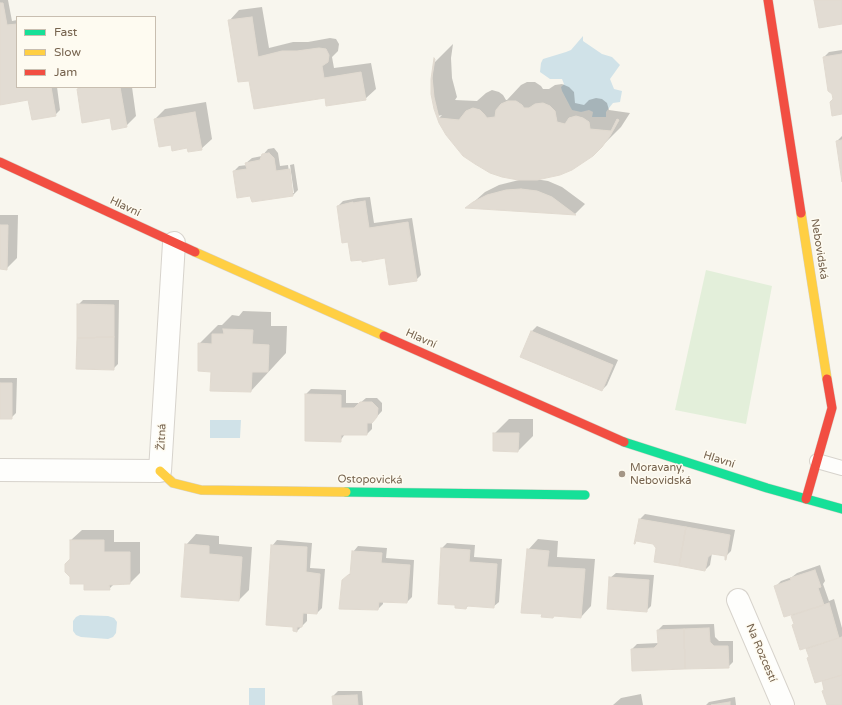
<!DOCTYPE html>
<html>
<head>
<meta charset="utf-8">
<style>
	body { margin:0 }
	#map { position:relative; width:842px; height:705px; overflow:hidden; background:#f8f6ee; font-family:"Varela Round",sans-serif }
	canvas { display:block }
	.legend { position:absolute; left:16px; top:16px; width:140px; height:72px; box-sizing:border-box; background:#fefbf1; border:1px solid #c8beb0; margin:0; padding:5px 7px; list-style:none; font-size:12px; color:#76634e }
	.legend li { display:flex; align-items:center; gap:8px; height:20px }
	.legend b { width:20px; border:1px solid #c8beb0 }
</style>
</head>
<body>
<div id="map">
<canvas width="842" height="705"></canvas>
<ul class="legend">
<li><b style="height:5px;background:#16e098"></b>Fast</li>
<li><b style="height:5px;background:#ffcf43"></b>Slow</li>
<li><b style="height:5px;background:#f24e42"></b>Jam</li>
</ul>
</div>
<script>
const context = document.querySelector('canvas').getContext('2d');
context.lineJoin = 'round';
function paint(path, color) { context.fillStyle = color; context.fill(path, 'evenodd'); }
const poly = rows => new Path2D(rows.map(r => 'M' + r).join(''));
function strokePath(path, color, width, dash) { context.strokeStyle = color; context.lineWidth = width; context.lineCap = dash ? 'butt' : 'round'; context.setLineDash(dash || []); context.stroke(path); }
function label(font, color, halo, rows, align = 'center') {
  context.font = font + ' "Varela Round",sans-serif'; context.lineWidth = 3; context.setLineDash([]); context.textBaseline = 'middle'; context.strokeStyle = halo; context.fillStyle = color; for (const [text, x, y, turn = 0] of rows) {
    context.save(); context.translate(x, y); context.rotate((+turn || 0) * Math.PI / 180); context.textAlign = isNaN(turn) ? turn : align; if (halo) context.strokeText(text, 0, 0); context.fillText(text, 0, 0); context.restore();
  }
}
const green = poly([
	[706,270,772,286,746,424,675,410]
]);
const water = poly([
	[583,36,583,41,602,54,612,57,620,65,610,79,614,89,622,91,620,102,613,103,609,108,606,112,606,117,592,117,593,112,589,110,581,112,572,110,562,91,561,87,564,84,562,79,550,79,540,72,541,63,543,59,566,52,571,50],
	[210,420,241,420,240,438,210,438],
	[80,615,108,616,114,618,117,622,116,633,113,637,108,639,81,637,76,635,73,631,73,621,76,617],
	[249,688,265,688,265,705,249,705]
]);
const shadow = poly([
	[0,0,8,0,12,21,17,20,17,87,57,87,60,110,55,115,29,99,0,104],
	[262,7,269,48,293,42,308,42,330,38,336,39,339,44,338,51,332,57,334,68,371,63,376,89,365,99,326,97,250,79,229,21,239,10],
	[453,44,451,58,452,78,457,97,455,100,477,101,486,93,492,90,499,92,503,95,506,100,507,100,521,85,527,82,535,82,541,86,543,89,549,89,555,85,562,84,569,87,574,92,575,103,584,105,589,100,596,98,602,99,607,103,609,110,630,113,621,127,601,147,535,179,548,181,562,187,585,204,575,214,468,207,485,192,499,185,519,180,438,119,442,115,438,116,433,101,432,79,434,63],
	[842,50,842,113,824,57,829,52],
	[80,87,132,87,136,116,126,126,111,117,78,90],
	[206,102,212,139,201,149,172,144,155,119,165,109],
	[842,136,842,175,837,141],
	[274,148,278,153,280,166,288,165,292,193,294,193,290,165,294,164,298,190,293,195,252,201,251,195,234,171,239,166,247,165,246,163,252,158,262,156,268,149],
	[370,197,374,223,412,218,421,275,416,280,386,257,348,241,338,206,343,201,358,198],
	[0,215,18,215,17,258,6,269,0,268],
	[83,300,119,300,118,364,113,369,78,305],
	[243,311,271,312,271,326,287,326,286,353,251,391,212,371,199,344,218,325,222,325,232,315,239,316],
	[537,326,618,360,607,385,602,390,522,356,532,331],
	[0,378,17,378,16,413,11,418,0,418],
	[311,389,346,390,346,403,360,403,366,398,377,398,382,403,382,411,372,422,372,429,367,434,345,434,340,441,306,394],
	[509,419,533,419,533,436,518,451,494,434],
	[645,514,735,530,731,551,726,556,712,553,710,565,705,570,640,519],
	[82,530,114,530,114,542,140,542,140,573,130,583,115,583,109,589,85,583,71,540],
	[196,534,219,536,219,544,252,547,249,590,239,600,186,545],
	[538,539,558,541,557,557,595,559,591,606,581,617,543,613,528,550],
	[277,540,312,543,310,568,325,569,322,608,317,613,307,612,307,621,297,631,272,546],
	[447,543,475,545,474,557,502,559,499,602,493,607,469,605,466,608,442,548],
	[358,546,387,548,386,558,414,560,412,597,407,602,383,601,383,604,378,609,348,575,351,573,353,552],
	[820,565,825,581,823,584,829,601,834,599,842,628,842,705,828,705,822,680,810,657,791,614,776,586,781,581,792,577,797,573],
	[616,573,654,575,651,606,646,611,610,578],
	[714,624,715,637,719,641,733,641,733,662,728,667,632,649,637,644,659,643,658,630,663,625],
	[338,691,362,691,363,705,334,705,333,696],
	[641,694,643,705,613,705,621,698],
	[735,697,736,705,706,705,709,702]
]);
const building = poly([
	[814,0,842,0,842,24,819,28,814,0],
	[0,3,3,3,7,25,17,24,17,87,51,87,56,116,32,120,28,100,0,105,0,3],
	[252,17,258,57,282,51,297,51,319,48,326,49,329,55,328,62,322,66,324,78,361,72,366,100,326,106,325,98,254,109,249,81,238,82,228,20,252,17],
	[842,54,842,114,832,116,830,102,833,99,832,94,828,91,823,57,842,54],
	[434,58,435,59,432,77,434,97,439,118,459,120,466,111,473,108,480,110,484,114,487,118,495,117,496,110,501,104,508,101,516,101,522,105,524,108,529,108,535,104,543,103,550,106,555,111,557,122,565,124,569,118,576,116,583,118,589,122,590,129,611,131,617,119,619,120,610,136,602,147,593,156,572,170,560,175,537,180,518,180,502,177,490,173,475,164,463,156,446,135,439,123,434,109,431,94,431,79,434,58],
	[83,87,120,87,127,127,112,130,110,118,82,123,77,89,83,87],
	[195,112,202,150,188,152,187,148,172,151,171,145,159,147,154,119,195,112],
	[842,140,842,182,836,141,842,140],
	[269,153,274,158,276,171,290,169,293,196,252,202,250,196,237,198,233,171,247,169,245,163,260,160,262,154,269,153],
	[521,189,537,191,552,197,576,215,465,208,473,202,487,195,506,190,521,189],
	[365,201,369,228,408,222,417,281,389,285,385,258,362,262,362,260,351,261,348,242,342,243,337,206,353,202,353,203,365,201],
	[0,225,8,225,7,270,0,269,0,225],
	[77,304,114,305,114,337,77,338,77,304],
	[223,329,253,330,252,344,269,345,268,372,252,372,251,392,210,391,211,372,198,371,198,343,212,344,212,334,224,334,223,329],
	[531,331,613,365,602,391,520,357,531,331],
	[114,337,114,370,76,369,77,338,114,337],
	[0,383,12,383,12,419,0,419,0,383],
	[305,394,341,395,341,408,354,408,360,402,372,402,378,408,377,417,372,423,367,423,367,435,341,435,341,442,305,441,305,394],
	[493,433,519,433,518,452,493,451,493,433],
	[639,519,686,527,679,566,654,562,656,548,653,544,636,541,635,544,634,544,639,519],
	[686,527,730,535,726,560,725,560,725,556,712,554,708,557,705,571,679,566,686,527],
	[70,540,104,540,104,552,130,552,130,584,109,585,110,590,84,590,84,584,70,584,70,577,65,572,65,564,70,559,70,540],
	[185,544,209,546,209,554,242,557,239,601,181,597,185,544],
	[271,545,307,547,306,572,320,574,317,614,303,613,302,627,297,627,297,632,293,631,293,627,266,625,271,545],
	[441,548,470,550,469,562,497,564,494,608,467,606,466,609,455,608,455,605,438,604,441,548],
	[527,549,549,551,547,567,585,569,581,618,554,616,553,618,541,617,542,614,521,613,527,549],
	[352,551,382,553,381,563,410,565,407,603,379,602,378,610,339,609,342,580,348,575,350,575,352,551],
	[815,570,821,587,818,588,824,605,784,617,774,586,791,580,790,578,815,570],
	[609,577,649,580,647,612,607,609,609,577],
	[829,603,839,638,800,650,792,625,794,624,791,616,829,603],
	[709,628,710,642,714,646,728,646,729,668,685,669,684,629,709,628],
	[684,629,685,669,632,671,631,649,654,648,658,644,657,630,684,629],
	[842,637,842,675,815,683,807,658,809,657,806,649,842,637],
	[842,675,842,705,827,705,822,691,824,690,822,681,842,675],
	[357,695,358,705,333,705,332,696,357,695],
	[730,702,730,705,711,705,730,702]
]);
const lane = poly([
	[817,461,842,468]
]);
const street = poly([
	[0,470,160,471,174,243],
	[738,600,783,705]
]);
const fast = poly([
	[624,442,767,488,842,509],
	[346,492,585,495]
]);
const slow = poly([
	[801,213,827,379],
	[195,252,384,336],
	[160,471,173,483,201,490,346,492]
]);
const jam = poly([
	[768,0,801,213],
	[0,162,195,252],
	[384,336,624,442],
	[806,499,832,408,827,379]
]);
const markers = [
	[622,474,4,"#a49686"]
];
const streetNames = [
	["Hlavní",125,207,25],
	["Nebovidská",819,249,81],
	["Hlavní",421,339,24],
	["Žitná",162,437,-87],
	["Hlavní",719,460,18],
	["Ostopovická",370,480,1],
	["Na Rozcestí",761,653,67]
];
const poiNames = [
	["Moravany,",630,468],
	["Nebovidská",630,481]
];
paint(green, '#e3efda');
paint(water, '#d0e2e8');
paint(shadow, '#0003');
paint(building, '#e2dcd3');
strokePath(building, '#e1dad0', 1);
strokePath(lane, '#d7d3cc', 16);
strokePath(street, '#d7d3cc', 24);
strokePath(fast, '#d6d2c9', 10);
strokePath(slow, '#d6d2c9', 10);
strokePath(jam, '#d6d2c9', 10);
strokePath(lane, '#fefefc', 14);
strokePath(street, '#fefefc', 22);
strokePath(fast, '#16e098', 9);
strokePath(slow, '#ffcf43', 9);
strokePath(jam, '#f24e42', 9);
for (const [x, y, r, color] of markers) { const dot = new Path2D(); dot.arc(x, y, r, 0, 2 * Math.PI); context.fillStyle = color; context.fill(dot); strokePath(dot, '#fefbf1', 1.5); }
label('11px', '#76634e', '#fefbf1', streetNames);
label('11px', '#76634e', '#fefbf1', poiNames, 'left');
</script>
</body>
</html>
